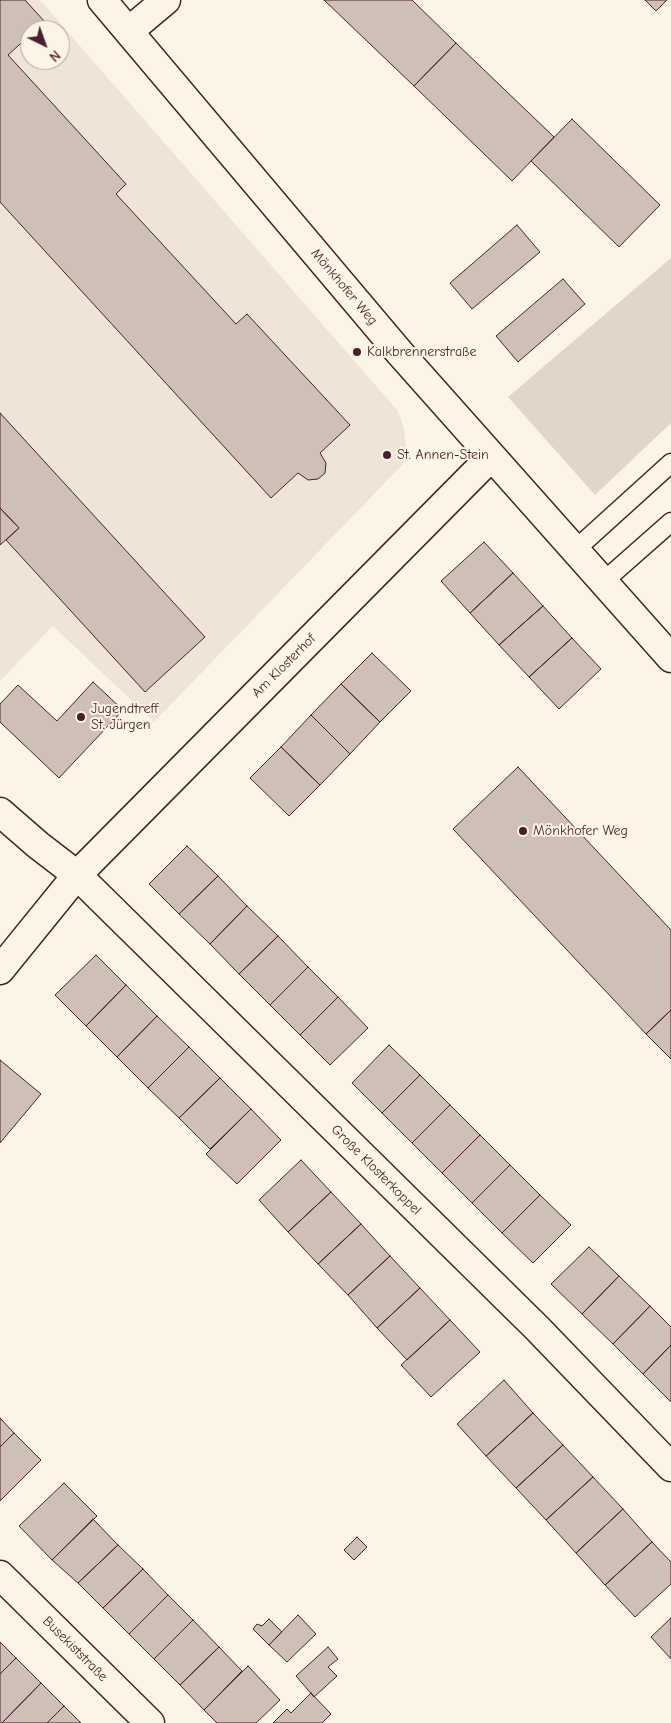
<!DOCTYPE html>
<html>
<head>
<meta charset="utf-8">
<style>
	body { margin:0 }
	#map { position:relative; width:671px; height:1723px; overflow:hidden; background:#fcf5e5; font-family:"Comic Neue",sans-serif }
	canvas { display:block }
	.north { position:absolute; left:20px; top:20px; width:50px; height:50px; box-sizing:border-box; background:#fcf5e5; border:1px solid #b59f9b; border-radius:50%; rotate:138deg; font-size:14px; font-weight:700; line-height:20px; text-align:center; color:#4a1f2b }
	.north::after { content:''; display:block; margin:auto; width:18px; height:22px; background:#4a1f2b; clip-path:polygon(50% 0,100% 100%,50% 72%,0 100%) }
</style>
</head>
<body>
<div id="map">
<canvas width="671" height="1723"></canvas>
<div class="north">N</div>
</div>
<script>
const context = document.querySelector('canvas').getContext('2d');
context.lineJoin = 'round';
function paint(path, color) { context.fillStyle = color; context.fill(path, 'evenodd'); }
const poly = rows => new Path2D(rows.map(r => 'M' + r).join(''));
function strokePath(path, color, width, dash) { context.strokeStyle = color; context.lineWidth = width; context.lineCap = dash ? 'butt' : 'round'; context.setLineDash(dash || []); context.stroke(path); }
function label(font, color, halo, rows, align = 'center') {
  context.font = font + ' "Comic Neue",sans-serif'; context.lineWidth = 4; context.setLineDash([]); context.textBaseline = 'middle'; context.strokeStyle = halo; context.fillStyle = color; for (const [text, x, y, turn = 0] of rows) {
    context.save(); context.translate(x, y); context.rotate((+turn || 0) * Math.PI / 180); context.textAlign = isNaN(turn) ? turn : align; if (halo) context.strokeText(text, 0, 0); context.fillText(text, 0, 0); context.restore();
  }
}
const built = poly([
	[0,0,40,0,398,411,404,428,406,447,403,464,154,722,53,626,0,681],
	[30,30,60,30,60,60,30,60]
]);
const green = poly([
	[671,258,671,423,595,495,508,397]
]);
const building = poly([
	[0,0,25,0,45,22,36,30,30,30,30,35,8,55,126,184,116,194,236,324,247,314,350,425,320,453,326,463,325,473,318,479,308,480,298,473,271,498,0,202,0,0],
	[324,0,412,0,456,43,414,86,324,0],
	[645,0,667,0,656,11,645,0],
	[456,43,554,137,512,181,414,86,456,43],
	[572,119,660,205,619,247,531,161,572,119],
	[517,225,540,252,472,309,450,283,517,225],
	[563,279,585,304,518,362,496,336,563,279],
	[0,413,205,637,145,692,6,540,19,528,0,508,0,413],
	[0,508,19,528,0,545,0,508],
	[484,542,513,573,470,613,441,581,484,542],
	[513,573,543,606,499,645,470,613,513,573],
	[543,606,572,638,529,677,499,645,543,606],
	[572,638,601,669,559,709,529,677,572,638],
	[372,653,411,691,380,722,341,684,372,653],
	[93,682,123,710,59,778,0,722,0,704,18,685,57,721,93,682],
	[341,684,380,722,350,754,311,715,341,684],
	[311,715,350,754,320,785,281,747,311,715],
	[281,747,320,785,289,816,250,778,281,747],
	[518,767,671,930,671,1010,646,1034,453,829,518,767],
	[187,846,218,876,179,914,149,884,187,846],
	[218,876,247,906,210,944,179,914,218,876],
	[247,906,278,936,239,974,210,944,247,906],
	[278,936,308,967,270,1005,239,974,278,936],
	[96,955,126,985,86,1026,55,995,96,955],
	[308,967,338,997,300,1035,270,1005,308,967],
	[126,985,157,1016,117,1057,86,1026,126,985],
	[338,997,368,1028,330,1065,300,1035,338,997],
	[671,1010,671,1059,646,1034,671,1010],
	[157,1016,189,1047,148,1088,117,1057,157,1016],
	[389,1045,420,1075,382,1113,352,1083,389,1045],
	[189,1047,220,1078,179,1118,148,1088,189,1047],
	[0,1060,41,1094,0,1143,0,1060],
	[420,1075,450,1105,412,1143,382,1113,420,1075],
	[220,1078,251,1109,210,1149,179,1118,220,1078],
	[450,1105,480,1135,442,1173,412,1143,450,1105],
	[251,1109,281,1140,237,1184,206,1154,251,1109],
	[480,1135,510,1165,472,1203,442,1173,480,1135],
	[301,1160,331,1192,288,1232,259,1200,301,1160],
	[510,1165,540,1195,502,1233,472,1203,510,1165],
	[331,1192,361,1224,318,1264,288,1232,331,1192],
	[540,1195,571,1225,533,1263,502,1233,540,1195],
	[361,1224,390,1256,348,1295,318,1264,361,1224],
	[589,1247,619,1276,582,1314,551,1284,589,1247],
	[390,1256,420,1288,377,1328,348,1295,390,1256],
	[619,1276,650,1306,613,1344,582,1314,619,1276],
	[420,1288,450,1320,407,1360,377,1328,420,1288],
	[650,1306,671,1327,671,1345,643,1374,613,1344,650,1306],
	[450,1320,480,1352,431,1397,401,1365,450,1320],
	[671,1345,671,1402,643,1374,671,1345],
	[504,1380,533,1413,486,1456,457,1424,504,1380],
	[533,1413,563,1445,516,1488,486,1456,533,1413],
	[0,1418,14,1433,0,1447,0,1418],
	[14,1433,41,1460,0,1501,0,1447,14,1433],
	[563,1445,593,1477,546,1520,516,1488,563,1445],
	[593,1477,623,1509,576,1553,546,1520,593,1477],
	[64,1483,97,1516,52,1560,19,1526,64,1483],
	[623,1509,652,1542,605,1585,576,1553,623,1509],
	[93,1519,118,1545,78,1583,52,1560,93,1519],
	[357,1537,367,1547,354,1560,344,1550,357,1537],
	[652,1542,671,1562,671,1584,635,1617,605,1585,652,1542],
	[118,1545,143,1569,103,1608,78,1583,118,1545],
	[143,1569,168,1595,129,1634,103,1608,143,1569],
	[168,1595,193,1620,154,1659,129,1634,168,1595],
	[298,1615,316,1634,287,1662,269,1645,298,1615],
	[671,1618,671,1659,651,1637,671,1618],
	[269,1619,282,1632,269,1645,253,1629,257,1624,262,1626,269,1619],
	[193,1620,219,1647,180,1685,154,1659,193,1620],
	[0,1642,16,1658,0,1674,0,1642],
	[219,1647,242,1671,204,1710,180,1685,219,1647],
	[328,1647,338,1659,328,1667,337,1676,314,1697,296,1676,328,1647],
	[16,1658,41,1683,2,1723,0,1723,0,1674,16,1658],
	[248,1666,280,1700,256,1723,217,1723,204,1710,248,1666],
	[41,1683,64,1706,47,1723,2,1723,41,1683],
	[311,1693,331,1714,322,1723,273,1723,287,1709,291,1713,311,1693],
	[64,1706,81,1723,47,1723,64,1706]
]);
const service = poly([
	[575,550,671,463],
	[603,582,671,522]
]);
const minor = poly([
	[102,0,399,352,671,658],
	[129,31,166,0],
	[0,812,38,845,77,875,537,1328,671,1467],
	[0,970,77,875,491,457],
	[0,1575,150,1723]
]);
const markers = [
	[357,352,5,"#4a1f2b"],
	[387,455,5,"#4a1f2b"],
	[81,717,5,"#4a1f2b"],
	[523,831,5,"#4a1f2b"]
];
const streetNames = [
	["Mönkhofer Weg",344,287,50],
	["Am Klosterhof",284,666,-45],
	["Große Klosterkoppel",376,1170,45],
	["Busekiststraße",75,1649,45]
];
const poiNames = [
	["Kalkbrennerstraße",367,352],
	["St. Annen-Stein",397,455],
	["Jugendtreff",91,709],
	["St. Jürgen",91,725],
	["Mönkhofer Weg",533,831]
];
paint(built, '#eee5d7');
paint(green, '#e2d5ca');
paint(building, '#cfc0b7');
strokePath(building, '#4a1f2b', 1);
strokePath(service, '#4a1f2b', 21);
strokePath(minor, '#4a1f2b', 31);
strokePath(service, '#fcf5e5', 18);
strokePath(minor, '#fcf5e5', 28);
for (const [x, y, r, color] of markers) { const dot = new Path2D(); dot.arc(x, y, r, 0, 2 * Math.PI); context.fillStyle = color; context.fill(dot); strokePath(dot, '#fcf5e5', 2); }
label('14px', '#4a1f2b', '#fcf5e5', streetNames);
label('14px', '#4a1f2b', '#fcf5e5', poiNames, 'left');
</script>
</body>
</html>
